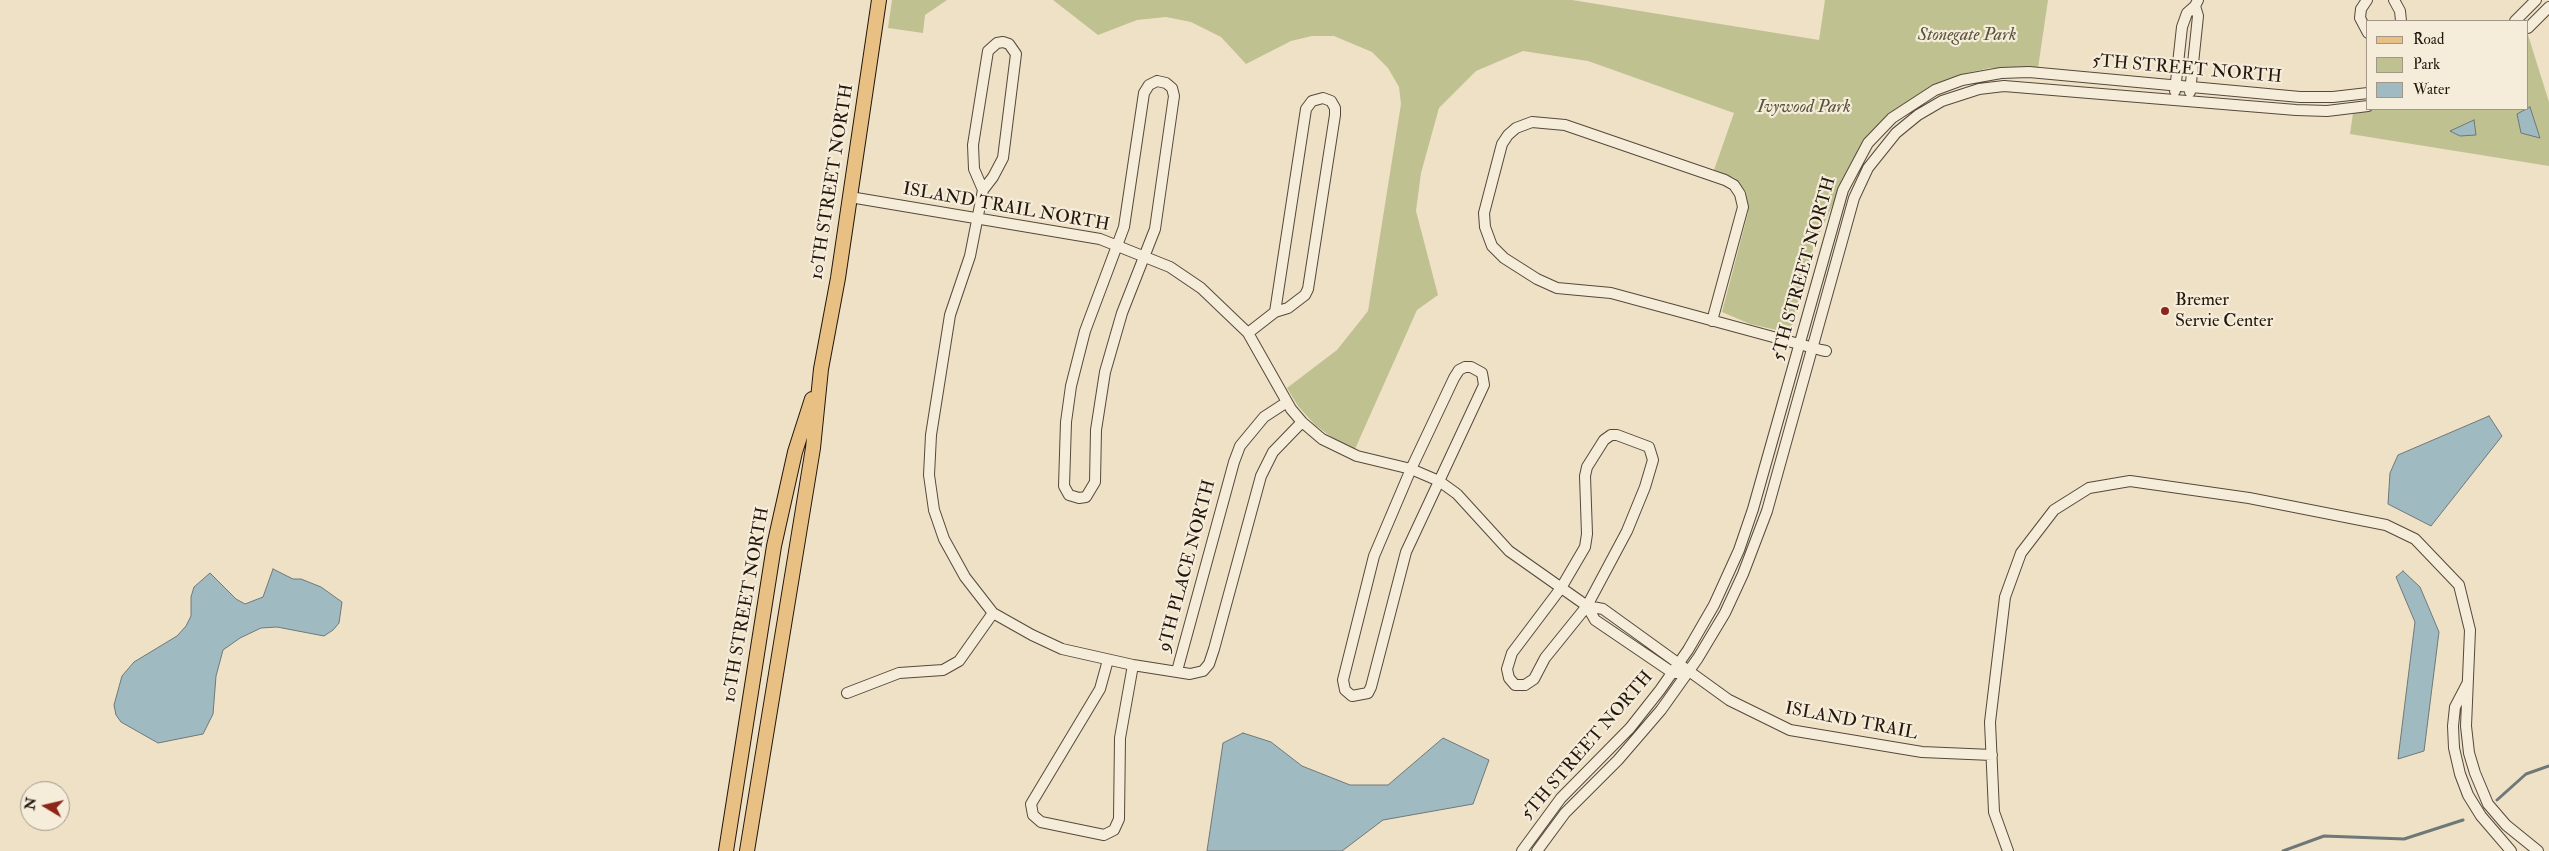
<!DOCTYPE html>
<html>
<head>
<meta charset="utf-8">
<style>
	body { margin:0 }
	#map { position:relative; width:2549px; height:851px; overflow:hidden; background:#efe1c6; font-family:"IM FELL Double Pica",serif }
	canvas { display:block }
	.legend { position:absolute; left:2366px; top:20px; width:162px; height:90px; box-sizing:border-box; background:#f5ecda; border:1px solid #a19688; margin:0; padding:6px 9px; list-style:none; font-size:15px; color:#22160d }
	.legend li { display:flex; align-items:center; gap:10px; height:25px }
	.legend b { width:25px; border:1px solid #a19688 }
	.north { position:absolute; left:20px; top:781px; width:50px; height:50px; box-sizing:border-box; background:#f5ecda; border:1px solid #a19688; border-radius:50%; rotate:279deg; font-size:14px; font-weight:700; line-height:20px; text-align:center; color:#22160d }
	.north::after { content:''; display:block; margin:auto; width:18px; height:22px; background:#8f2418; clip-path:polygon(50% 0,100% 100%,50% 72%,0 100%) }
</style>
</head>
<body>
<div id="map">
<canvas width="2549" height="851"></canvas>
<ul class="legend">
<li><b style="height:6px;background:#e8c083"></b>Road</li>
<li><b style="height:14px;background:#bfc191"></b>Park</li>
<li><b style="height:14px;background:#a0bac1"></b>Water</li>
</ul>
<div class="north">N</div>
</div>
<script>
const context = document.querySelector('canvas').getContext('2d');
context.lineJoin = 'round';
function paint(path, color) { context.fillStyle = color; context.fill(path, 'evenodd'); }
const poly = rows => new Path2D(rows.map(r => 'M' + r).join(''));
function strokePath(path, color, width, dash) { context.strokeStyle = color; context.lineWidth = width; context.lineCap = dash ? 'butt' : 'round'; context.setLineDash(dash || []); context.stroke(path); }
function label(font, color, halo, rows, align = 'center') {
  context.font = font + ' "IM FELL Double Pica",serif'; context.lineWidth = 4.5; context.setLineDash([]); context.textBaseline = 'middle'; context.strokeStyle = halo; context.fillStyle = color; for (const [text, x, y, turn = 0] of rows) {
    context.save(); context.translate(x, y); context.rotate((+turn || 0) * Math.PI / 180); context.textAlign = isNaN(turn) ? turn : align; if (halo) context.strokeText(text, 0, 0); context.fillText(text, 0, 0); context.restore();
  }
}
const green = poly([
	[892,0,947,0,925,15,923,33,888,28],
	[1053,0,1572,0,1819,40,1825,0,2048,0,2038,68,1990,68,1967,73,1930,87,1893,111,1866,139,1858,150,1814,245,1790,333,1750,324,1722,312,1748,213,1746,192,1735,178,1714,170,1734,113,1588,61,1523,51,1476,71,1439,108,1421,173,1416,211,1438,295,1417,310,1355,449,1337,441,1315,425,1298,406,1287,388,1337,350,1368,311,1401,104,1399,87,1388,68,1372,52,1334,36,1312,36,1291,41,1246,64,1221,37,1191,22,1166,17,1137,20,1098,35],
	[2528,35,2549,102,2549,166,2350,134,2353,113,2382,109,2528,109]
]);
const water = poly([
	[2530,107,2540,138,2521,133,2517,114,2530,107],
	[2474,120,2476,135,2460,136,2450,131,2474,120],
	[2489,416,2502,436,2431,526,2388,504,2390,473,2398,455,2489,416],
	[273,569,293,579,301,579,321,587,342,602,339,623,333,630,324,636,277,627,261,628,240,638,223,650,216,676,213,714,203,734,158,743,121,722,116,715,114,705,122,676,134,662,177,636,186,626,191,616,191,597,194,587,210,573,236,599,245,604,263,597,273,569],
	[2403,571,2420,587,2439,632,2424,751,2398,759,2415,622,2396,577,2403,571],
	[1243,733,1271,742,1302,766,1350,785,1388,785,1443,738,1489,760,1473,804,1383,820,1342,851,1207,851,1223,743,1243,733]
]);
const stream = poly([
	[2497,800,2526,774,2549,766],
	[2283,851,2324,836,2404,839,2463,820]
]);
const minor = poly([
	[2367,0,2361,9,2360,18,2368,33],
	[2394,0,2400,11,2401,21],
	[2515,21,2536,0],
	[2528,28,2549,7],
	[1157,81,1166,83,1172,88,1174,96,1155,229,1122,313,1105,372,1096,430,1095,482,1086,497,1079,498,1069,495,1064,486,1066,422,1071,386,1085,331,1124,227,1144,93,1149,85,1157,81],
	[2175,91,2182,27,2187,13,2195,6,2198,0],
	[2190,92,2198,16,2195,6],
	[983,190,974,169,973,145,988,51,997,43,1003,42,1009,44,1016,54,1003,158,993,177,983,190,970,256,950,315,931,435,929,475,934,510,944,539,965,577,993,613,1032,635,1062,649,1133,665,1190,674,1203,671,1209,664,1214,649,1261,476,1273,452,1302,422],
	[850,197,1100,239,1170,267,1201,288,1248,333,1291,409,1302,422,1322,439,1357,456,1411,469,1439,481,1457,494,1509,551,1587,606,1595,620,1673,673,1678,673],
	[1712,321,1743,207,1740,194,1734,185,1725,180,1565,125,1532,122,1516,128,1508,135,1502,144,1484,213,1485,227,1492,246,1504,258,1537,279,1557,288,1611,293,1799,344,1821,350,1826,351],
	[1248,333,1275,312,1288,308,1305,295,1308,289,1335,115,1335,108,1331,101,1323,98,1312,101,1306,109,1275,312],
	[1465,367,1471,367,1482,373,1484,385,1406,552,1371,687,1368,693,1352,696,1345,690,1343,680,1374,556,1411,469,1454,378,1459,370,1465,367],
	[1611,435,1617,435,1649,447,1653,460,1645,487,1627,531,1587,606,1545,658,1534,679,1525,685,1515,685,1509,678,1507,669,1512,653,1561,588,1585,547,1587,534,1585,476,1587,467,1604,440,1611,435],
	[1587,606,1603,609,1729,700,1790,730,1922,752,1992,755],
	[1108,660,1100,689,1031,804,1033,815,1041,822,1104,835,1114,830,1119,819,1120,738,1133,665],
	[1177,671,1234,462,1240,446,1264,417,1287,402],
	[2467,684,2455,707,2453,726,2454,748,2460,774,2468,795,2481,816,2511,851],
	[847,693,899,673,943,670,959,661,993,613],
	[1522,851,1561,798,1630,728,1660,690,1688,650,1714,605,1739,550,1753,509,1843,190,1868,143,1892,118,1935,90,1962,80,2001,73,2029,72,2300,97,2333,97,2368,93],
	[1537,851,1565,813,1618,760,1661,710,1698,658,1725,613,1743,574,1767,511,1854,198,1868,168,1896,133,1918,115,1942,101,1979,89,2004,86,2296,110,2327,111,2368,106],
	[2008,851,1994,812,1990,722,2005,597,2021,553,2054,510,2089,488,2130,481,2249,498,2386,525,2415,539,2459,585,2470,630,2466,726,2469,753,2475,773,2488,804,2506,825,2538,851]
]);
const major = poly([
	[726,851,774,546,795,452,812,399],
	[747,851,813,448,821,369,838,278,879,0]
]);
const markers = [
	[2165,311,5,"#8f2418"]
];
const parkNames = [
	["Stonegate Park",1967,36],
	["Ivywood Park",1804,108]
];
const streetNames = [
	["5TH STREET NORTH",2187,70,5],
	["10TH STREET NORTH",833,182,-81],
	["ISLAND TRAIL NORTH",1006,208,10],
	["5TH STREET NORTH",1805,269,-74],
	["9TH PLACE NORTH",1188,566,-75],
	["10TH STREET NORTH",747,605,-80],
	["ISLAND TRAIL",1851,722,11],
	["5TH STREET NORTH",1588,746,-49]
];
const poiNames = [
	["Bremer",2175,301],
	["Servie Center",2175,322]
];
paint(green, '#bfc191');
paint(water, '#a0bac1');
strokePath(water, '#6e7879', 1);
strokePath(stream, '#6e7879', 3);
strokePath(minor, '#55493b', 12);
strokePath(major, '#22160d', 16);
strokePath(minor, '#f5ecda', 10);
strokePath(major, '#e8c083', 14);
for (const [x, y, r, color] of markers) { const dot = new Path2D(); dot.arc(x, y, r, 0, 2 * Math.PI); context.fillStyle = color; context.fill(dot); strokePath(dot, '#f5ecda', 2); }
label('italic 18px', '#59523b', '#f5ecda', parkNames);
label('18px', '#22160d', '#f5ecda', streetNames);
label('18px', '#22160d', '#f5ecda', poiNames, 'left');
</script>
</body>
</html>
